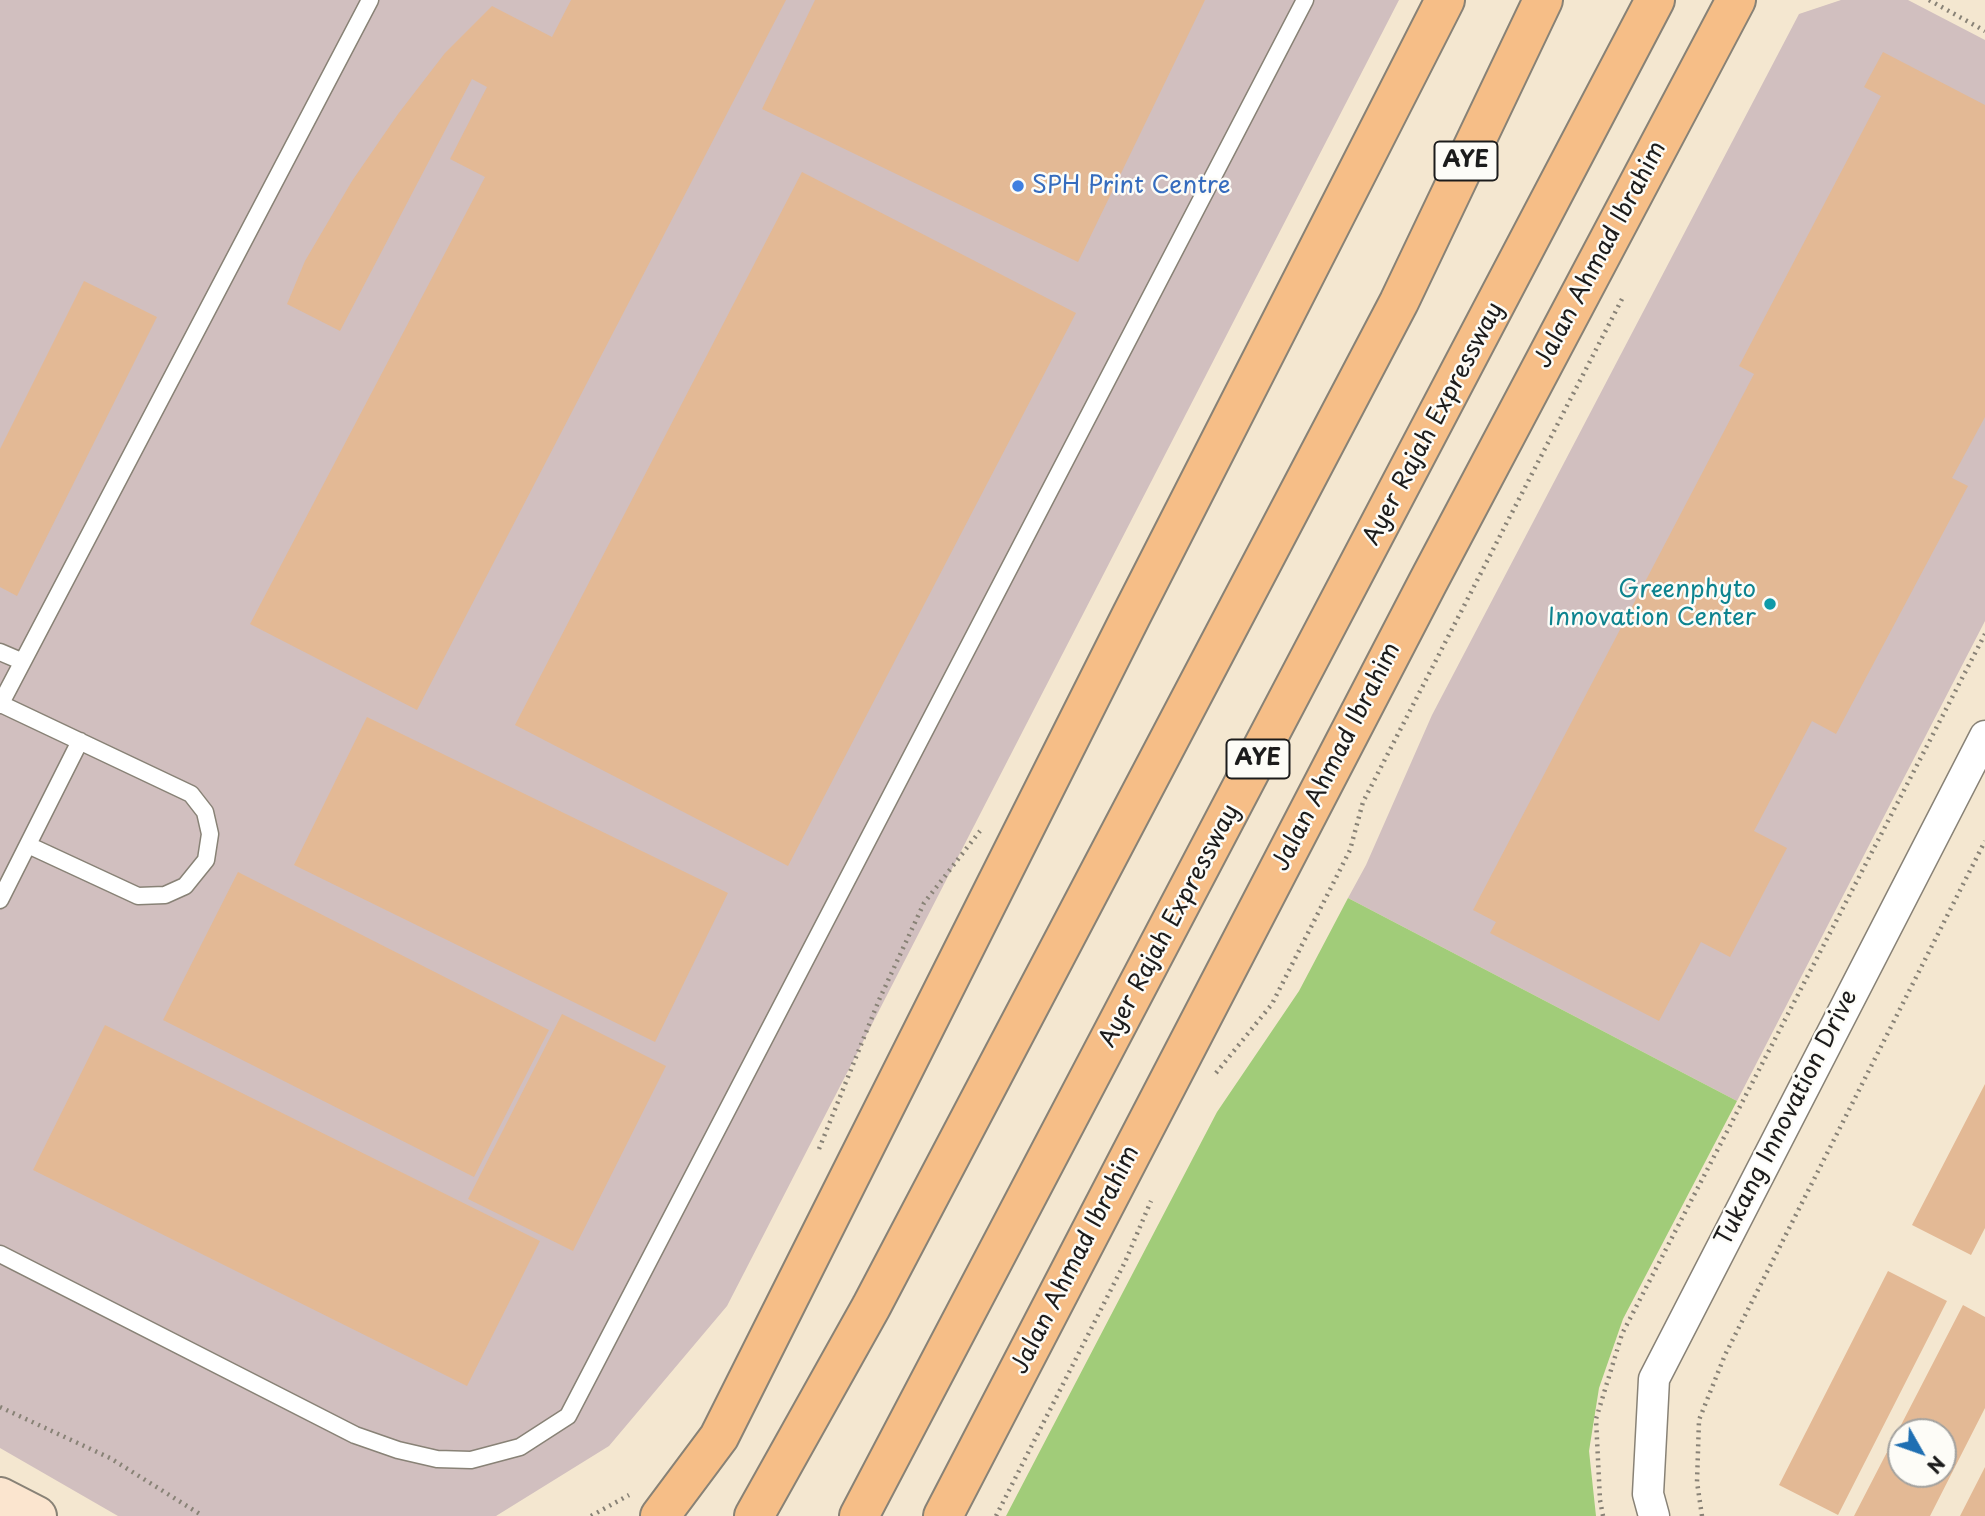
<!DOCTYPE html>
<html>
<head>
<meta charset="utf-8">
<style>
	body { margin:0 }
	#map { position:relative; width:1985px; height:1516px; overflow:hidden; background:#f4e7d0; font-family:"Playpen Sans",sans-serif }
	canvas { display:block }
	.north { position:absolute; left:1887px; top:1418px; width:70px; height:70px; box-sizing:border-box; background:#fdfcf7; border:2px solid #a3a29f; border-radius:50%; rotate:130deg; font-size:19px; font-weight:700; line-height:28px; text-align:center; color:#1c1c1c }
	.north::after { content:''; display:block; margin:auto; width:24px; height:32px; background:#1f6fb2; clip-path:polygon(50% 0,100% 100%,50% 72%,0 100%) }
</style>
</head>
<body>
<div id="map">
<canvas width="1985" height="1516"></canvas>
<div class="north">N</div>
</div>
<script>
const context = document.querySelector('canvas').getContext('2d');
context.lineJoin = 'round';
function paint(path, color) { context.fillStyle = color; context.fill(path, 'evenodd'); }
const poly = rows => new Path2D(rows.map(r => 'M' + r).join(''));
function strokePath(path, color, width, dash) { context.strokeStyle = color; context.lineWidth = width; context.lineCap = dash ? 'butt' : 'round'; context.setLineDash(dash || []); context.stroke(path); }
function label(font, color, halo, rows, align = 'center') {
  context.font = font + ' "Playpen Sans",sans-serif'; context.lineWidth = 5; context.setLineDash([]); context.textBaseline = 'middle'; context.strokeStyle = halo; context.fillStyle = color; for (const [text, x, y, turn = 0] of rows) {
    context.save(); context.translate(x, y); context.rotate((+turn || 0) * Math.PI / 180); context.textAlign = isNaN(turn) ? turn : align; if (halo) context.strokeText(text, 0, 0); context.fillText(text, 0, 0); context.restore();
  }
}
const industrial = poly([
	[0,0,1399,0,727,1306,609,1446,496,1516,118,1516,0,1448],
	[1841,0,1908,0,1985,40,1985,621,1737,1101,1348,898,1366,865,1432,715,1799,14]
]);
const green = poly([
	[1348,898,1737,1101,1623,1319,1599,1388,1589,1451,1596,1516,1006,1516,1217,1112,1299,991]
]);
const building = poly([
	[571,0,786,0,417,710,250,624,485,177,450,159,487,87,472,79,340,331,287,304,305,261,352,181,398,114,445,53,492,6,552,37],
	[815,0,1205,0,1078,262,762,109],
	[1883,52,1985,105,1985,417,1952,478,1968,486,1836,734,1812,721,1754,831,1787,848,1730,957,1701,942,1659,1021,1490,933,1496,922,1473,910,1754,374,1739,366,1881,96,1864,87],
	[802,172,1076,313,788,866,515,725],
	[84,281,157,317,17,596,0,587,0,449],
	[367,717,728,893,655,1042,294,865],
	[238,872,549,1030,474,1177,163,1020],
	[562,1014,666,1066,573,1251,468,1199],
	[105,1025,540,1241,467,1386,33,1170],
	[1985,1084,1985,1228,1971,1255,1912,1225],
	[1888,1271,1947,1301,1838,1515,1779,1485],
	[1963,1305,1985,1317,1985,1408,1930,1516,1854,1516],
	[1901,1432,1943,1432,1943,1474,1901,1474],
	[1985,1467,1985,1516,1960,1516]
]);
const path = poly([
	[1929,0,1985,31],
	[1216,1073,1272,1004,1350,850,1363,802,1622,299],
	[819,1149,879,1000,924,903,980,831],
	[0,1407,110,1458,203,1516],
	[591,1516,629,1495],
	[996,1516,1125,1262,1151,1201],
	[1603,1516,1600,1500,1596,1419,1622,1334,1985,634],
	[1702,1516,1697,1482,1699,1420,1725,1355,1985,841]
]);
const lane = poly([
	[0,652,21,661],
	[1,704,191,794,205,812,210,834,206,860,185,886,165,895,138,896,28,845],
	[0,705,370,0],
	[0,900,80,741],
	[0,1254,355,1435,398,1450,437,1459,471,1460,520,1447,568,1416,1305,0]
]);
const street = poly([
	[1654,1516,1648,1494,1654,1379,1985,736]
]);
const secondary = poly([
	[0,1497,37,1516]
]);
const primary = poly([
	[660,1516,719,1437,1131,616,1445,0],
	[943,1516,1428,582,1736,0]
]);
const highway = poly([
	[754,1516,871,1307,1399,302,1543,0],
	[859,1516,1655,0]
]);
const markers = [
	[1018,186,7,"#3f7fe0"],
	[1770,604,7,"#0f9aa8"]
];
const shields = [
	[1466,161,63],
	[1258,759,63]
];
const shieldNames = [
	["AYE",1466,161],
	["AYE",1258,759]
];
const shopNames = [
	["SPH Print Centre",1032,186]
];
const streetNames = [
	["Jalan Ahmad Ibrahim",1601,255,-62],
	["Ayer Rajah Expressway",1434,424,-62],
	["Jalan Ahmad Ibrahim",1337,757,-63],
	["Ayer Rajah Expressway",1170,926,-62],
	["Tukang Innovation Drive",1787,1118,-63],
	["Jalan Ahmad Ibrahim",1076,1260,-63]
];
const cultureNames = [
	["Greenphyto",1756,590],
	["Innovation Center",1756,618]
];
paint(industrial, '#d1bfbf');
paint(green, '#a1cc79');
paint(building, '#e3b995');
strokePath(lane, '#888276', 19);
strokePath(street, '#888276', 33);
strokePath(secondary, '#888276', 42);
strokePath(primary, '#888276', 42);
strokePath(highway, '#888276', 42);
strokePath(path, '#888276', 4.5, [2, 5]);
strokePath(lane, '#fff', 16);
strokePath(street, '#fff', 30);
strokePath(secondary, '#fbe5cf', 38);
strokePath(primary, '#f6be87', 38);
strokePath(highway, '#f6be87', 38);
for (const [x, y, r, color] of markers) { const dot = new Path2D(); dot.arc(x, y, r, 0, 2 * Math.PI); context.fillStyle = color; context.fill(dot); strokePath(dot, '#fdfcf7', 2.5); }
for (const [x, y, w] of shields) { const box = new Path2D(); box.roundRect(x - w / 2, y - 19.5, w, 39, 5); context.fillStyle = '#fdfcf7'; context.fill(box); strokePath(box, '#1c1c1c', 2); }
label('bold 23px', '#1c1c1c', null, shieldNames);
label('24px', '#366cbe', '#fdfcf7', shopNames, 'left');
label('24px', '#1c1c1c', '#fdfcf7', streetNames);
label('24px', '#0d838f', '#fdfcf7', cultureNames, 'right');
</script>
</body>
</html>
